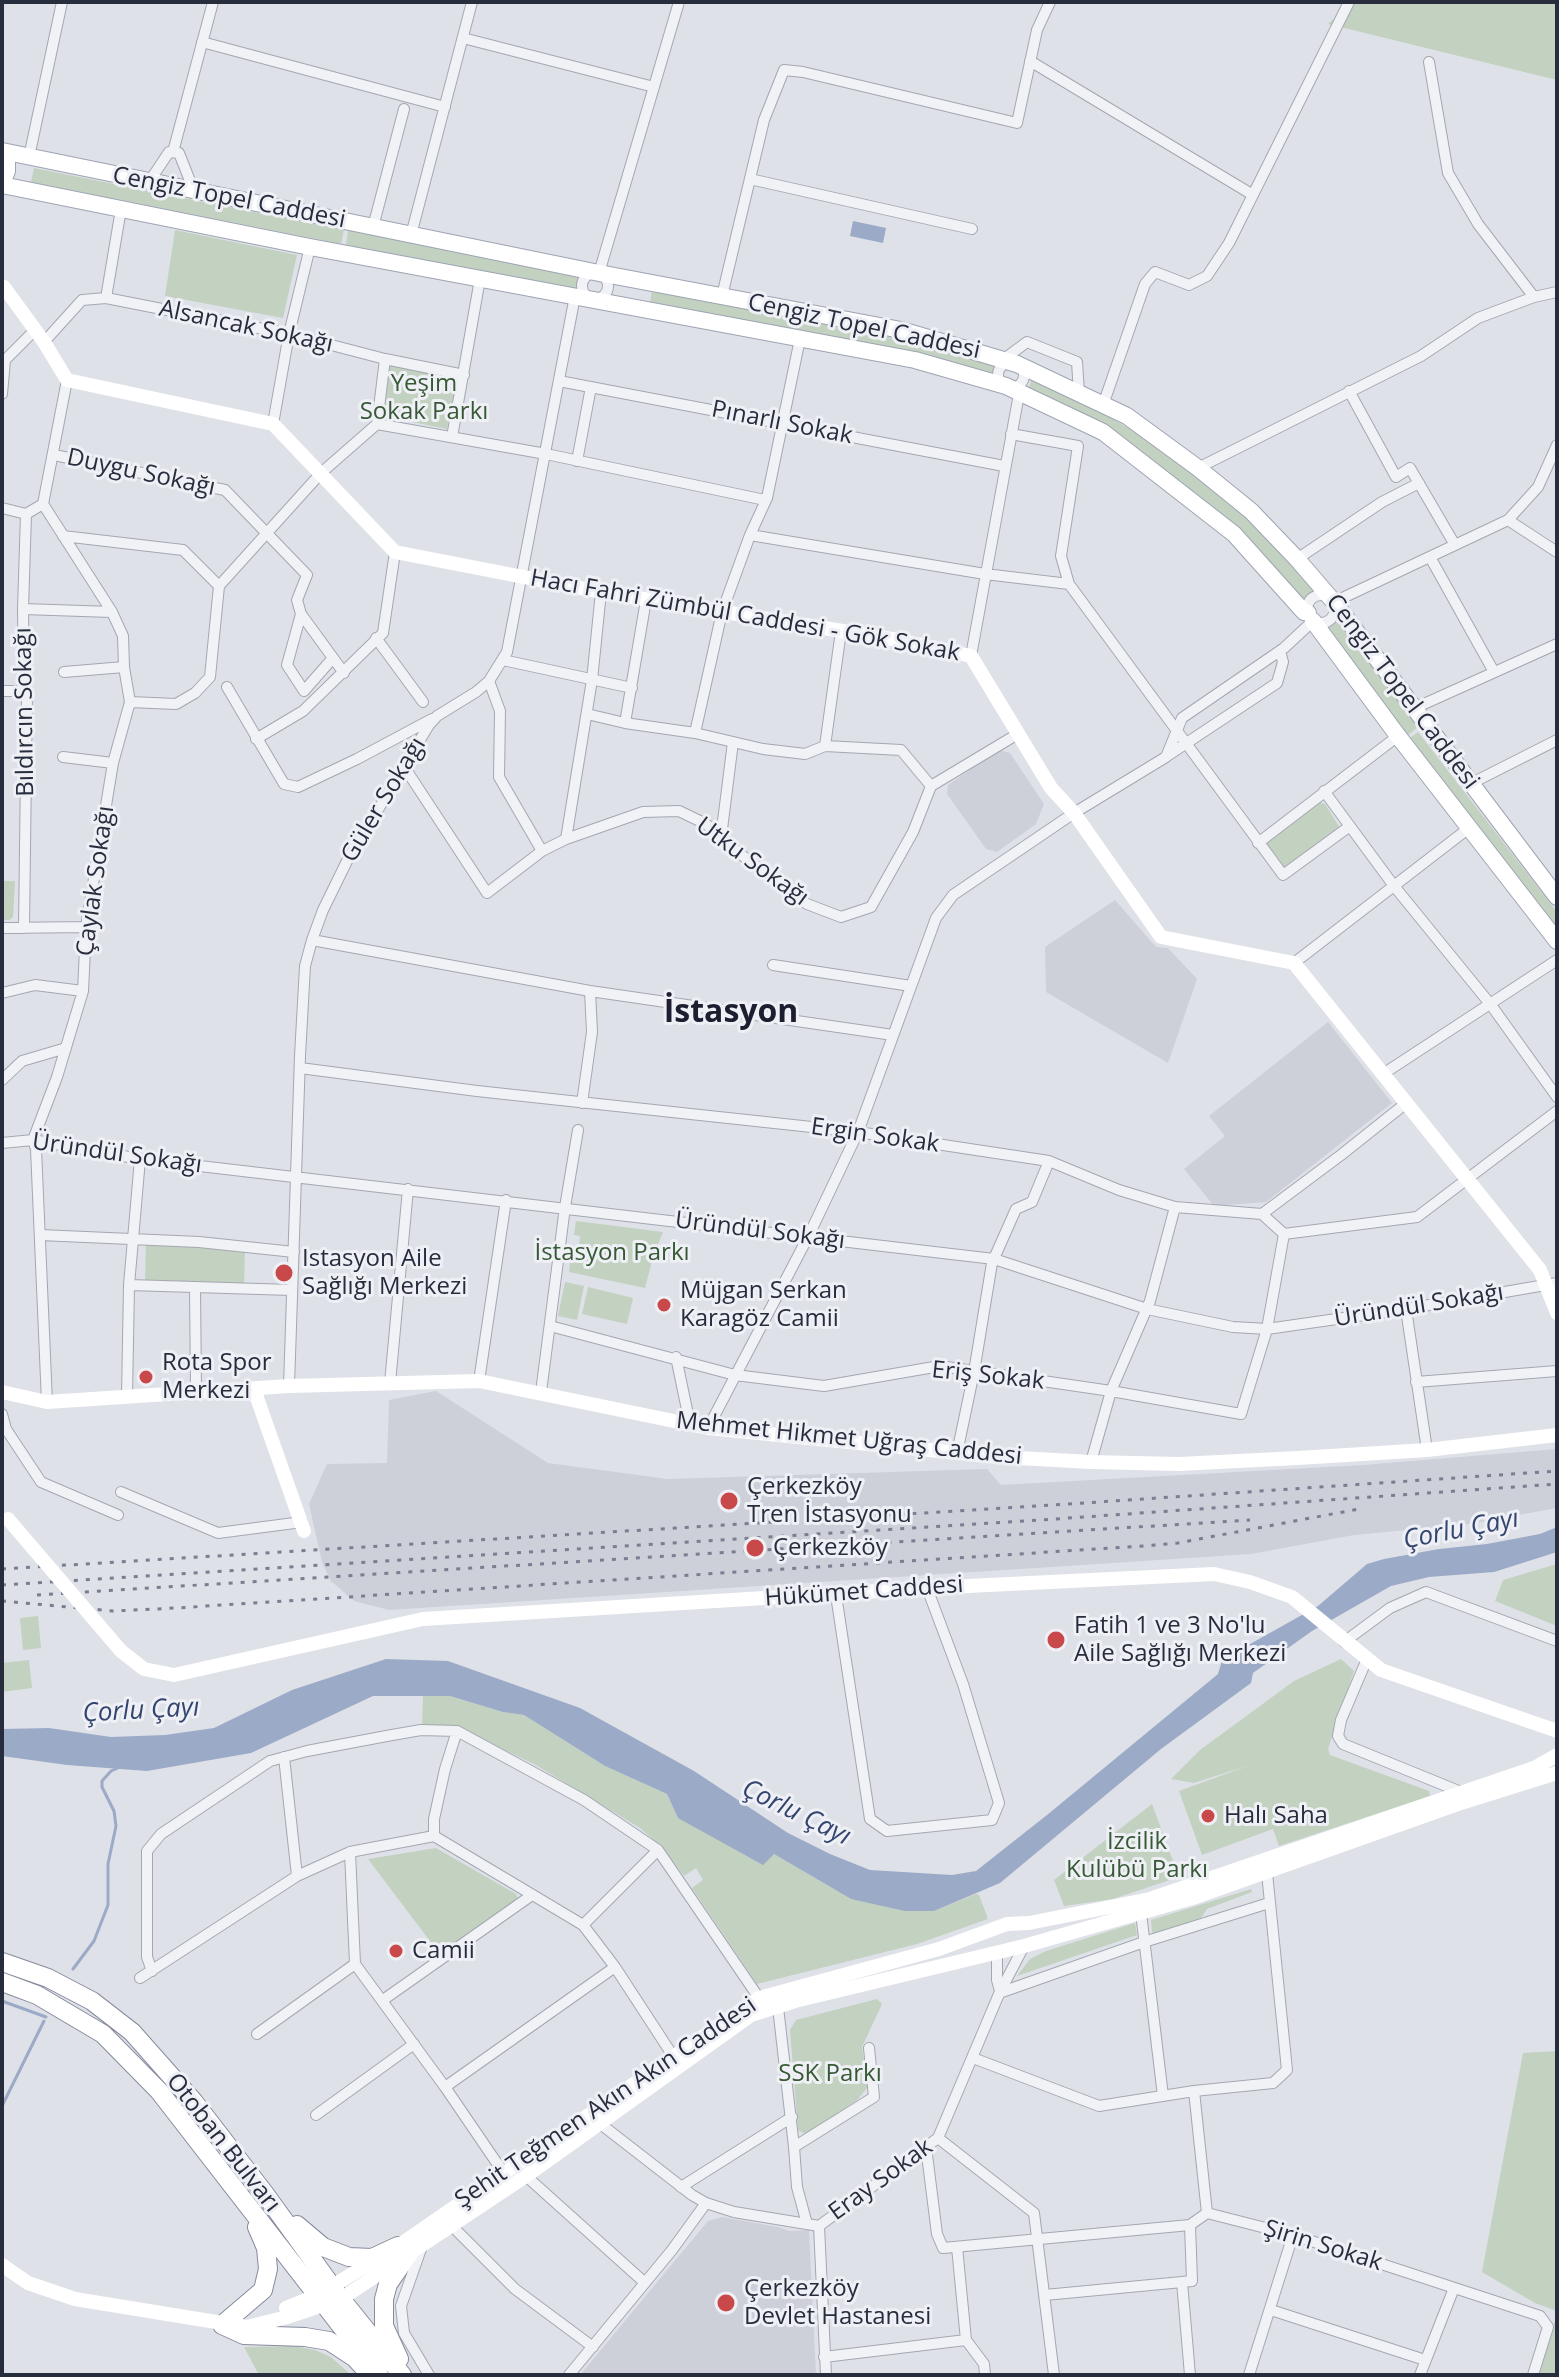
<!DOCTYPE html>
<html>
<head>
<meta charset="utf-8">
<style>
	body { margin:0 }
	#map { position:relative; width:1559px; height:2377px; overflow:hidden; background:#dfe1e8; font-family:"Open Sans",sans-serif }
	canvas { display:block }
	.frame { position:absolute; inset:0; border:4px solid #282d3e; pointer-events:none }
</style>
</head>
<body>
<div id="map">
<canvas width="1559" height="2377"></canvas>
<div class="frame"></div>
</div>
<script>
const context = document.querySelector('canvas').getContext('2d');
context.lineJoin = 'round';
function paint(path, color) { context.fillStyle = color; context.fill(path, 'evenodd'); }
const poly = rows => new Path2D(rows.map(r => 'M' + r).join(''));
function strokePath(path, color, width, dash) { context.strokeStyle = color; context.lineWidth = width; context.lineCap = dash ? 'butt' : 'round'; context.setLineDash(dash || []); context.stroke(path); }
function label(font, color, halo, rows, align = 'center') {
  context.font = font + ' "Open Sans",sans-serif'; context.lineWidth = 6; context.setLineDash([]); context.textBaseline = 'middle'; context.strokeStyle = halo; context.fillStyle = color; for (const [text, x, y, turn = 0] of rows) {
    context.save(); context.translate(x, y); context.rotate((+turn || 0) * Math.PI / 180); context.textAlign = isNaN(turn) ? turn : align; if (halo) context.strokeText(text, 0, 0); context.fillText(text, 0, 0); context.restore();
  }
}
const built = poly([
	[999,750,1010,753,1044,804,1036,824,997,852,986,849,947,794,948,785],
	[1115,900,1156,947,1168,948,1197,979,1168,1063,1046,992,1045,947],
	[1328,1022,1392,1103,1266,1202,1214,1206,1184,1169,1225,1136,1209,1116],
	[436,1391,548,1463,668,1479,987,1469,1001,1485,1363,1465,1557,1449,1557,1508,1469,1524,1354,1535,1251,1554,389,1610,354,1601,331,1581,322,1562,309,1504,327,1464,387,1463,389,1400],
	[722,2217,778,2227,789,2231,809,2230,816,2375,580,2375,708,2221]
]);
const green = poly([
	[1354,2,1557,2,1557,80,1328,24],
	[34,168,344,230,341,244,31,182],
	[175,230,297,255,283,318,165,296],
	[348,230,580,274,577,289,346,245],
	[652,290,934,345,996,364,991,376,650,304],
	[387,364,457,377,447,429,378,415],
	[1033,376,1056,385,1158,446,1258,528,1314,591,1303,600,1232,524,1145,457,1028,389],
	[1338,617,1418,727,1407,736,1325,628],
	[1418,732,1557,912,1557,937,1406,741],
	[1316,802,1325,804,1340,828,1290,866,1284,867,1265,844,1266,840],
	[2,881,15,881,13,917,9,920,2,920],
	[576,1221,663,1232,653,1257,645,1288,569,1272,572,1246,579,1246,580,1236,574,1235],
	[146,1241,245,1251,244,1285,145,1283],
	[565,1282,584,1286,577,1320,558,1316],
	[588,1287,633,1298,627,1324,582,1314],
	[1557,1564,1557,1626,1495,1601,1503,1580],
	[38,1616,41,1648,23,1650,20,1618],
	[1341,1659,1354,1671,1328,1749,1330,1755,1429,1791,1430,1796,1279,1846,1273,1829,1202,1855,1179,1791,1250,1765,1194,1783,1171,1779,1200,1750,1294,1681],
	[29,1660,32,1688,2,1692,2,1663],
	[423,1696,450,1696,503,1712,524,1715,605,1766,667,1794,678,1818,774,1854,851,1899,934,1911,976,1894,979,1895,988,1919,917,1944,757,1984,692,1888,703,1880,696,1868,684,1876,663,1848,640,1828,534,1764,481,1739,422,1725],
	[1152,1804,1179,1877,1113,1899,1064,1906,1054,1880],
	[436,1848,516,1894,518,1899,439,1953,368,1859],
	[1251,1889,1252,1892,1207,1909,1201,1918,1154,1934,1152,1932,1151,1920],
	[1135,1923,1137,1935,1017,1976,1030,1959,1046,1951],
	[877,1999,882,2004,862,2047,868,2087,857,2100,807,2135,798,2130,790,2030,796,2020],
	[1557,2051,1557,2311,1535,2303,1482,2272,1523,2053],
	[1555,2321,1557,2370,1555,2375,1537,2375],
	[294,2346,315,2350,331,2357,351,2375,259,2375,244,2347]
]);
const water = poly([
	[853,221,886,228,883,243,850,236],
	[1557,1527,1557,1552,1494,1572,1429,1577,1391,1586,1312,1631,1253,1673,1251,1683,1161,1749,1000,1883,934,1911,905,1911,851,1899,774,1854,763,1865,678,1818,667,1794,605,1766,524,1715,503,1712,450,1696,373,1696,251,1753,147,1771,67,1765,2,1756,2,1729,49,1728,111,1737,165,1735,214,1728,292,1690,386,1659,448,1661,580,1708,694,1771,788,1833,830,1854,870,1870,952,1875,976,1871,1047,1815,1218,1674,1223,1657,1231,1650,1243,1648,1318,1606,1367,1564,1384,1559,1439,1549,1487,1544,1540,1534]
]);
const stream = poly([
	[73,1969,94,1941,108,1905,108,1864,116,1826,114,1811,102,1787,102,1781,111,1771,120,1767],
	[2,2001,46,2017],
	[2,2106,44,2021]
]);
const street = poly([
	[463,38,654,87],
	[202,42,445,107],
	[1030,61,1253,195],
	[1429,62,1448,173,1478,224,1534,297],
	[173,152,213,2],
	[29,157,62,2],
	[750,179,972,229],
	[149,182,169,152,179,153,194,191],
	[373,227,404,109],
	[411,235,472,2],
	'582 286a13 13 0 1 1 26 0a13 13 0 1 1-26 0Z',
	[599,273,679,2],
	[722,296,764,120,784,70,803,72,1017,123,1037,30,1050,2],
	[106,298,121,209],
	[44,342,82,300,106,298,289,334,385,359,464,375],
	[1004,359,1027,342,1077,362,1079,393],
	'998 375a13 13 0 1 1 26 0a13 13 0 1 1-26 0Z',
	[559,381,1004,466],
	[1349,391,1396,477,1410,468,1455,545],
	[2,394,5,360,34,331],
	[1103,405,1145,284,1155,272,1189,285,1207,276,1229,243,1349,2],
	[273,424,289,334,310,247],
	[377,424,546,454,765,500],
	[377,424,385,359],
	[1011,434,1078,446,1061,556,1069,584],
	[452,437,480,279],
	[54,455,225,490,307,575,297,600,301,614,287,665,304,691,332,659],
	[577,461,591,387],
	[1198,468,1421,356,1478,318,1534,297,1557,292],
	[2,508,26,514],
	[1508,520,1557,552],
	[750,535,985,574,1069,584,1283,875,1350,826],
	[63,536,183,550,219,586,210,677,195,693,176,704,130,702],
	[1430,557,1494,672],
	[1297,559,1382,502,1419,483],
	[219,586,321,473,377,424],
	'1307 609a14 14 0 1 1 28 0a14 14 0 1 1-28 0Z',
	[1334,602,1508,520,1538,487,1557,445],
	[23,609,112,612],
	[301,614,344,673],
	[376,638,423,702],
	[971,656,1019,394],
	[503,660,632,688],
	[64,672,124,667],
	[489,681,500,711,499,777,542,851,566,839,643,812,679,811,706,824,739,853,807,904,841,917,871,907,913,832,931,786],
	[227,687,284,784,298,787,357,759,432,719],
	[2,691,27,691],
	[1415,708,1557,644],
	[587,714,625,723,695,733,763,749,805,754,825,746,901,750,931,786],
	[625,723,646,600],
	[695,733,722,612,750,535,767,498,800,339],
	[256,739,303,711,383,633,395,552],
	[825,746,841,631],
	[1167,756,1277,683,1283,662,1280,651],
	[63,757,113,763],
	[403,765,487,893,542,851],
	[1472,783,1557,740],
	[931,786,1016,735],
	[1324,791,1394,886,1491,1005,1557,1097],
	[721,837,733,742],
	[566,839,592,680,601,592],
	[1258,843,1398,736],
	[2,928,86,927],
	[24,928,27,691,24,680,23,609,26,514,43,504],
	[312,940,590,991,893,1035],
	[1294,963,1469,828],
	[773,965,911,986],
	[2,993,35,985,83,991],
	[300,1068,477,1091,858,1132,976,1150,1049,1161,1119,1190,1175,1207,1262,1214,1341,1155,1405,1104],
	[1383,1074,1557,960],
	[2,1080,22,1061,66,1048],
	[582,1103,592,1032,590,991],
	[2,1143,33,1140,140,1159,994,1259,1147,1309,1233,1327,1267,1329,1406,1309,1557,1283],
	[1262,1214,1284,1234],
	[1284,1234,1417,1217,1557,1111],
	[40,1235,199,1242,294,1252],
	[129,1285,292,1290],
	[195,1287,196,1392],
	[1406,1309,1427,1450],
	[550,1326,735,1375,824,1386,940,1366,1111,1391,1241,1414,1267,1329,1284,1234],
	[676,1357,690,1424],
	[479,1381,506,1200],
	[1416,1382,1557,1371],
	[390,1383,408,1189],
	[289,1386,300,1056,305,966,312,940,323,910,347,861,429,725,437,716,476,692,489,681,507,652,575,296],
	[541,1392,565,1207,578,1130],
	[127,1396,129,1285,140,1159],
	[47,1402,36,1149,33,1140,57,1077,83,991,86,927,113,763,130,702,124,667,123,636,112,612,43,504,67,380],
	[2,1414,6,1429,41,1482,118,1515],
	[708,1428,809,1235,858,1132,936,918,953,895,1074,813,1166,757,1182,718,1284,648,1313,621],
	[957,1453,974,1372,992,1263,1016,1209,1032,1202,1049,1161],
	[1091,1462,1111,1391,1150,1301,1175,1207],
	[121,1492,218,1533,302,1522],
	[836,1595,870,1819,887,1831,992,1820,999,1803,963,1684,927,1588],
	[1344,1642,1390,1608,1426,1592,1557,1641],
	[1367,1659,1341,1720,1338,1736,1343,1744,1461,1792],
	[284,1757,297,1876],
	[434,1836,434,1819,445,1769,457,1731],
	[1141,1913,1163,2096],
	[583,1925,658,1850],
	[997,1953,997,1980,1000,1991],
	[355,1964,350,1852,434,1836,583,1925,615,1967,673,2056],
	[152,1971,147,1957,147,1851,161,1834,270,1761,307,1751,392,1735,421,1730,457,1731,584,1800,658,1850,759,1998],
	[140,1978,297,1876,350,1852],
	[1002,1992,1144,1942,1269,1903],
	[383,2000,532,1895],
	[778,2007,794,2147,874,2097,869,2048],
	[257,2034,355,1964,445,2087,503,2172],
	[973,2058,1099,2106,1194,2091,1273,2083,1287,2070,1267,1873],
	[445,2087,615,1967],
	[1194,2091,1207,2213],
	[316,2115,414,2044],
	[598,2122,692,2195,706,2203,734,2212,819,2226,938,2138,999,1994,1024,1946],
	[938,2138,1034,2213,1054,2375],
	[794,2147,797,2187,807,2224],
	[926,2147,937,2234,943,2248,1190,2225,1207,2213,1293,2235,1540,2316,1548,2327,1533,2375],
	[526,2176,644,2282],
	[681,2187,792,2117],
	[1190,2225,1192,2281,1182,2282,1190,2375],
	[452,2226,515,2289,593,2347],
	[819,2226,826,2375],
	[422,2246,401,2306,404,2333,429,2375],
	[957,2247,966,2340,984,2364,985,2375],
	[1045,2295,1182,2282],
	[1271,2310,1425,2360],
	[824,2357,966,2340],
	[569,2375,672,2250,706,2203],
	[1249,2375,1293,2235],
	[1420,2375,1454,2288]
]);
const secondary = poly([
	[4,287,44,342,67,380,273,424,395,552,601,592,898,640,971,656,1051,788,1074,813,1161,937,1294,963,1540,1270,1557,1313],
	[256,1388,257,1398,304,1531],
	[2,1392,47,1402,289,1386,479,1381,708,1428,1000,1457,1091,1462,1179,1464,1298,1458,1427,1450,1557,1435],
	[121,1651,144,1669,174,1675,423,1619,927,1588,1214,1574,1250,1582,1292,1597,1381,1670,1557,1731],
	[2,2265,28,2283,75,2299,247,2327,287,2317,341,2299,526,2176,751,2015,795,2001,1024,1946,1196,1897,1464,1802,1557,1773],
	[286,2308,318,2295,398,2246,759,1998,939,1949,1007,1924,1029,1923,1150,1899,1534,1768,1557,1755]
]);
const primary = poly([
	[2,151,599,273,901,330,1017,364,1127,416,1198,468,1251,511,1297,559,1334,602,1557,897],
	[2,184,7,171,7,152],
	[2,185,310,247,915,360,1006,386,1103,432,1234,534,1304,612,1308,613],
	[1313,621,1398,736,1557,941]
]);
const highway = poly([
	[2,1962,48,1978,92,2001,132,2032,194,2102,265,2194,341,2299,402,2375],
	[2,1982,37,1995,103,2034,159,2091,379,2375],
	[297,2225,323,2247,349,2257,372,2258,398,2246],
	[257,2227,266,2248,268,2269,263,2290,222,2325,244,2335,305,2337,329,2341,355,2358,365,2369],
	[399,2359,384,2326,384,2299,388,2284,408,2255]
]);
const rail = poly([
	[2,1569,1054,1505,1557,1471],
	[2,1585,1055,1519,1557,1484],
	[37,1595,1250,1520],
	[2,1601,113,1611,176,1608,1143,1546,1178,1543,1364,1508]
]);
const secondaryBridge = poly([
	[8,1519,121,1651]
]);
const markers = [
	[284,1273,10,"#c94849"],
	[664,1305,8,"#c94849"],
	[146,1377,8,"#c94849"],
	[729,1501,10,"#c94849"],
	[755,1548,10,"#c94849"],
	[1056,1640,10,"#c94849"],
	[1208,1816,8,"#c94849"],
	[396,1951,8,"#c94849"],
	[726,2303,10,"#c94849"]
];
const streetNames = [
	["Cengiz Topel Caddesi",229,198,11],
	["Alsancak Sokağı",246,327,12],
	["Cengiz Topel Caddesi",864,327,12],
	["Pınarlı Sokak",782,423,11],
	["Duygu Sokağı",141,473,12],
	["Hacı Fahri Zümbül Caddesi - Gök Sokak",745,616,10],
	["Cengiz Topel Caddesi",1402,692,53],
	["Bıldırcın Sokağı",25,712,-91],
	["Güler Sokağı",384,800,-59],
	["Utku Sokağı",752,862,36],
	["Çaylak Sokağı",96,881,-82],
	["Ergin Sokak",875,1136,8],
	["Üründül Sokağı",117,1154,8],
	["Üründül Sokağı",760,1231,7],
	["Üründül Sokağı",1419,1306,-9],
	["Eriş Sokak",988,1376,6],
	["Mehmet Hikmet Uğraş Caddesi",849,1439,6],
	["Hükümet Caddesi",864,1592,-4],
	["Şehit Teğmen Akın Akın Caddesi",606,2103,-34],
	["Otoban Bulvarı",223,2143,52],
	["Eray Sokak",881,2180,-36],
	["Şirin Sokak",1323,2246,17]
];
const parkNames = [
	["Yeşim",424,384],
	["Sokak Parkı",424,412],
	["İstasyon Parkı",612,1253],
	["İzcilik",1137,1842],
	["Kulübü Parkı",1137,1870],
	["SSK Parkı",830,2074]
];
const poiNames = [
	["Istasyon Aile",302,1259],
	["Sağlığı Merkezi",302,1287],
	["Müjgan Serkan",680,1291],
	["Karagöz Camii",680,1319],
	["Rota Spor",162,1363],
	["Merkezi",162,1391],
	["Çerkezköy",747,1487],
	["Tren İstasyonu",747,1515],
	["Çerkezköy",773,1548],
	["Fatih 1 ve 3 No'lu",1074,1626],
	["Aile Sağlığı Merkezi",1074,1654],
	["Halı Saha",1224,1816],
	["Camii",412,1951],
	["Çerkezköy",744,2289],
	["Devlet Hastanesi",744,2317]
];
const waterNames = [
	["Çorlu Çayı",1461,1530,-11],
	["Çorlu Çayı",141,1711,-3],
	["Çorlu Çayı",796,1813,26]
];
const districtNames = [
	["İstasyon",731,1013]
];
paint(built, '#cdd0d9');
paint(green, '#c2d1c0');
paint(water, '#9baac6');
strokePath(stream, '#9baac6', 3);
strokePath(street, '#a4a7b2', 12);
strokePath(primary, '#9ea4b3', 18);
strokePath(highway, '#878c9e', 20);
strokePath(street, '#f1f2f6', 10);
strokePath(secondary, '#fff', 14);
strokePath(primary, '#fff', 16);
strokePath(highway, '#fff', 18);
strokePath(rail, '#797e90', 3, [4, 8]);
strokePath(secondaryBridge, '#fff', 14);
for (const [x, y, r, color] of markers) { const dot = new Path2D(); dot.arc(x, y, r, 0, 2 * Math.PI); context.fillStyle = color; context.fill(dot); strokePath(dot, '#eef0f5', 3); }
label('24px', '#282d3e', '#eef0f5', streetNames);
label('24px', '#385936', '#eef0f5', parkNames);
label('24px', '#282d3e', '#eef0f5', poiNames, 'left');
label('italic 26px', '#344670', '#eef0f5', waterNames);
label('bold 32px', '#1b1f2f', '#eef0f5', districtNames);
</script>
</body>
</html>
